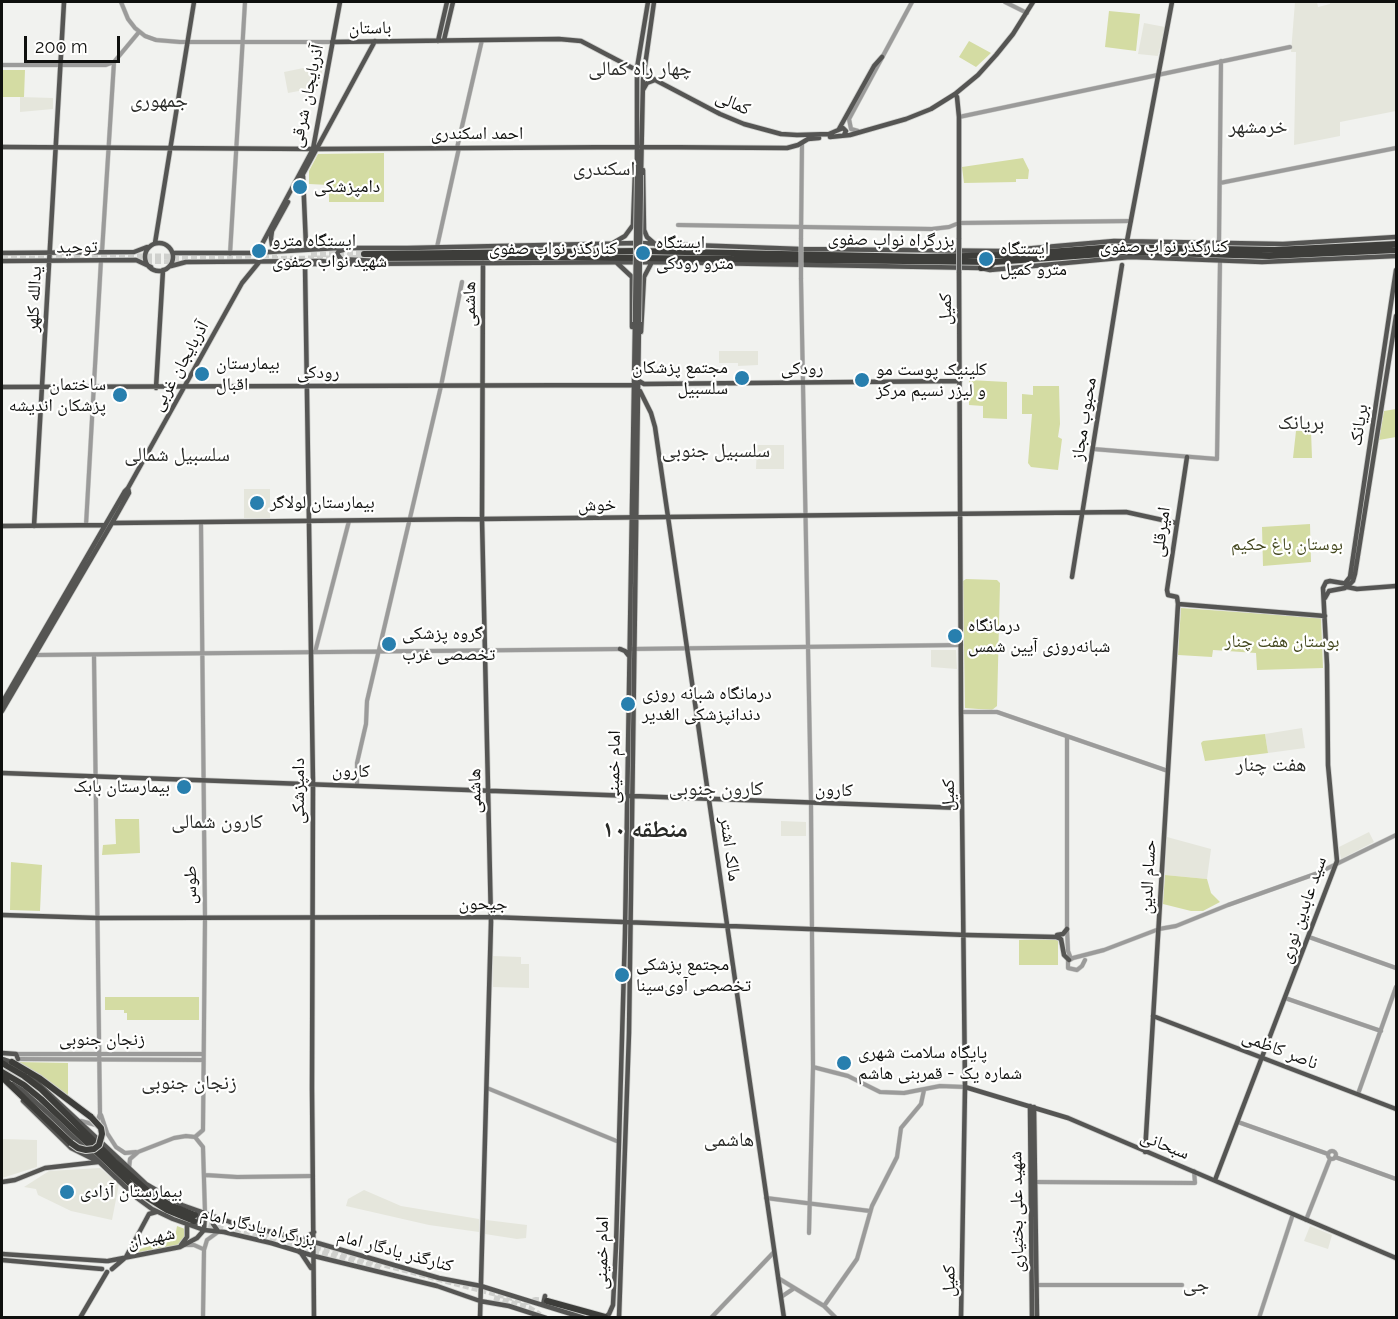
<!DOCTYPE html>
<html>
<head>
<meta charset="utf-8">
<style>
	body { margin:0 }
	#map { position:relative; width:1398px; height:1319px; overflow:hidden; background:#f1f2ef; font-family:Raleway,sans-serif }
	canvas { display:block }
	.frame { position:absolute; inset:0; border:3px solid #0f100e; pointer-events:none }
	.scale { position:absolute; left:24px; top:36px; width:96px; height:27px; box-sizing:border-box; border:3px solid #0f100e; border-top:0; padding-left:8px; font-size:18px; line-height:21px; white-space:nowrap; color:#0f100e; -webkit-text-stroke:4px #fffffe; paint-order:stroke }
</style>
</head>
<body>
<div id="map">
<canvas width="1398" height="1319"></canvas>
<div class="frame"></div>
<div class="scale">200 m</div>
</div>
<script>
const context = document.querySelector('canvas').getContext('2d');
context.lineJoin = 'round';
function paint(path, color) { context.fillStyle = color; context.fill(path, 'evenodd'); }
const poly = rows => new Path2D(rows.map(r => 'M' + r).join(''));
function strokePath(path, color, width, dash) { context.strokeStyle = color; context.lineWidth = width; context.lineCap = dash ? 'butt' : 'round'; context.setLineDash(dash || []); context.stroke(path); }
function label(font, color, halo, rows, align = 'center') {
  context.font = font + ' Raleway,"Noto Naskh Arabic",sans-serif'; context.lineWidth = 4.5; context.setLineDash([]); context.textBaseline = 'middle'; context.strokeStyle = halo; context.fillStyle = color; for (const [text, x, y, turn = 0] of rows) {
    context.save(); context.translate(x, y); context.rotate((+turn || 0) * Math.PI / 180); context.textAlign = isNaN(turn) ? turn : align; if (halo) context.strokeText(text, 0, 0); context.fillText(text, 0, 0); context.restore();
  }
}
const built = poly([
	[1295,2,1317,2,1318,7,1330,4,1330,2,1396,2,1396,111,1340,122,1340,136,1294,145,1296,52,1291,52],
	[1144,23,1165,27,1158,56,1138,54],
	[323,64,320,87,288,93,284,72],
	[20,97,53,98,53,109,20,112],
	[719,351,758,351,758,365,738,366,738,363,719,363],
	[757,445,784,445,784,469,756,469],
	[244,489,270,489,270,518,244,518],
	[931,650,956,650,957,669,931,667],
	[1302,728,1305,748,1268,753,1265,734],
	[781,821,806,822,806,836,781,836],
	[1369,832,1374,842,1341,859,1339,847],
	[1167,837,1211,849,1207,879,1165,875],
	[493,956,521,957,521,964,529,964,529,988,493,987],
	[2,1139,37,1140,37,1167,2,1178],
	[100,1168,119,1184,112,1220,71,1211,38,1195,36,1189,24,1187,49,1171],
	[364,1190,401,1206,479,1219,479,1232,429,1225,346,1206,348,1199],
	[486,1220,527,1225,526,1238,517,1239,485,1234],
	[1310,1226,1332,1235,1328,1249,1304,1241]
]);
const green = poly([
	[1109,11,1140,14,1136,51,1105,47],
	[969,41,991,53,976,67,959,57],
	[2,70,25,70,24,97,2,97],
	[384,153,384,202,329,202,329,185,309,184,309,171,318,154],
	[1023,158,1029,170,1028,179,1016,179,1016,182,964,183,962,167],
	[969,380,1007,382,1007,419,983,418,983,406,969,405],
	[1033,386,1059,386,1060,424,1058,437,1062,439,1058,470,1031,467,1028,463,1032,414,1022,414,1022,394,1033,395],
	[1396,409,1396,437,1379,440,1384,411],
	[1296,431,1311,431,1312,458,1293,458],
	[1310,524,1311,562,1263,566,1262,527],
	[966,579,997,580,1000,583,997,706,992,710,965,708,963,581],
	[1181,608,1321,618,1323,668,1257,670,1256,653,1213,650,1212,657,1178,655],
	[1265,734,1268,753,1205,761,1201,743,1203,741],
	[115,819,139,819,140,853,102,855,103,845,116,844],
	[11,862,42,865,40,911,10,910],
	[1165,875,1207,879,1211,893,1220,902,1203,911,1191,911,1163,904],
	[1058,939,1058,965,1019,965,1019,940],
	[105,997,199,997,199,1020,127,1020,127,1013,124,1013,124,1010,105,1010],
	[17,1062,68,1063,68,1098],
	[177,1226,185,1229,186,1233,184,1238,179,1245,136,1253,134,1251,153,1245,153,1242,166,1242,175,1238]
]);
const highwayTunnel = poly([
	[311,254,361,254],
	[2,255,202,257,277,255],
	[272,259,364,258],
	[137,261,187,261],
	[202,1217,527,1302,536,1300,547,1301],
	[200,1222,382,1269],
	[494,1298,529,1308,540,1315]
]);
const minor = poly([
	[121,2,128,19,135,28,145,36,156,40,180,42,332,42],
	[1005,2,1027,13],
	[2,65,106,65,114,62,139,32],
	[959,117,1290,47],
	[858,131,851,129,849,119,912,2],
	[457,148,482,40],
	[1220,183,1396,148],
	[678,225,932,229,949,227,959,223,1131,221],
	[801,238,802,143],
	[1219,243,1221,61],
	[437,247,459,148],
	[102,252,114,62],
	[230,254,245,2],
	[801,279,811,803,813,1067,809,1233],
	[1093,449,1217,459,1220,261],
	[86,525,101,260],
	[631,649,961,645],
	[315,652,349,521],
	[35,655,621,649],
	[961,712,997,712,1168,771],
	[1067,737,1067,929,1068,951,1071,959],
	[357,785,357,763,366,724,367,701,441,386,462,282],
	[1309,937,1396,968],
	[1085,960,1082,966,1077,970,1068,968,1068,961,1073,958,1104,950,1159,929,1176,926,1228,905,1318,873,1396,835],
	[1285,998,1381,1031],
	[16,1054,203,1054],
	[18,1059,203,1060],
	[813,1067,848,1076,880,1092,904,1093,940,1086,965,1087],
	[487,1088,619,1142],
	[1358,1094,1396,987],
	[101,1115,107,1133,116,1147,125,1153,136,1152],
	[81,1121,96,1125,100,1114,94,655],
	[1238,1122,1328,1154],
	[195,1137,203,1130,205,918,201,522],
	[195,1137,203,1147,205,1213],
	'1328 1155a4 4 0 1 1 8 0a4 4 0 1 1-8 0Z',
	[1335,1157,1396,1179],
	[129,1168,130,1159,138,1152,174,1138,186,1136,195,1137],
	[205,1175,237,1177,313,1176],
	[1035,1182,1195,1183,1194,1171],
	[766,1198,870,1211],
	[1306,1220,1330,1159],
	[185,1245,194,1245,203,1249],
	[778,1278,824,1306,836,1318],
	[1037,1285,1182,1285],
	[781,1297,793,1289],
	[824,1306,857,1259,872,1206,897,1157,901,1128,921,1104,924,1090],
	[203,1318,204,1250,207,1240,218,1232],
	[711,1318,774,1252],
	[1259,1318,1293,1214]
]);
const major = poly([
	[444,40,453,2],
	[438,41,447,2],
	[332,42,559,39,581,41,720,114,744,124,781,134,797,135,829,134,843,128,846,131,844,135],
	[643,90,647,83,655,80],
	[955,94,957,97,959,117,959,239],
	[839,129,874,66,882,57],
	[830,137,850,135,906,119,931,109,955,94,978,75,996,55,1013,34,1033,2],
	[2,147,317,149,637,147],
	[641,147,787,148,798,145,808,139,819,138],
	[643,170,644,230,647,237,655,244],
	[637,175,637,68,648,2],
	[641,175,643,80,654,2],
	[303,176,306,246,317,248],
	[296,187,375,41],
	[1127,241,1172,2],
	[155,243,194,2],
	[613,243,625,236,633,225,635,171],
	'145 257a14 14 0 1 1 28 0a14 14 0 1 1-28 0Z',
	[343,250,339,251,337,254,341,259,377,261],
	[281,251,272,245,271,238,272,231,288,202],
	[2,253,134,252,147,247],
	[173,253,252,253,338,248,407,248,638,243,800,249,1000,251,1114,241,1283,244,1396,237],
	[252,253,261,246,313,149,340,2],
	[2,261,136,260,151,267],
	[616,262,632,277,632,327],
	[305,264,313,783,312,1088,314,1318],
	[305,264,330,264],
	[171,266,186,262,321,261,344,264,652,262,981,268,990,270,1130,257,1262,262,1396,256],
	[959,272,961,712,965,1087,961,1318],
	[1396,316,1355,574,1353,581,1347,587,1357,589,1396,586],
	[641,332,644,277,652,262],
	[639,381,644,384,960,381],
	[2,387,634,385],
	[156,388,163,270],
	[640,391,651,413,655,427,784,1318],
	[112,523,1126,512,1176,523],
	[2,526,105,525],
	[34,526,64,2],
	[1072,577,1122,265],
	[1346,582,1350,577,1396,270],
	[1178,604,1325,616],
	[620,649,625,651,629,656],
	[2,703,125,491,128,488,242,283,260,261],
	[2,711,112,523,129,493,128,488],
	[2,773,962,808],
	[2,915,99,918,491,917,967,935,1056,937,1061,939,1064,955,1069,960],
	[1057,935,1063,934,1067,929],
	[1153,1016,1396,1109],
	[2,1053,16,1054,18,1059],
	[2,1059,14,1063],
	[30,1076,146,1184,182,1205,233,1223,314,1242,439,1278,481,1286,584,1318],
	[12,1084,22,1090,49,1114,137,1198,152,1209,173,1219,204,1230,224,1232,271,1243,314,1256,437,1286,480,1301,509,1306,546,1318],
	[965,1087,1068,1118,1396,1258],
	[23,1101,71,1148,95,1160],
	[1030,1106,1032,1318],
	[1034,1107,1037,1318],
	[1145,1152,1178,604,1177,597,1168,595,1167,590,1187,457],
	[1215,1180,1337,861,1328,765,1327,665,1323,588,1326,582,1330,581,1348,584,1345,588,1329,591,1325,598],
	[2,1182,15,1180,45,1168,98,1162],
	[218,1231,213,1224,215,1219,219,1218],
	[181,1245,187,1237,187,1225,194,1225,198,1222,199,1218,198,1211],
	[299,1252,304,1247,302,1240,314,1232],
	[301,1253,311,1268],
	[2,1254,106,1261],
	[2,1260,102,1269],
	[108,1261,180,1247,197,1238,204,1230,205,1213],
	[112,1269,126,1257,149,1214,156,1212],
	[543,1305,545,1296],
	[80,1318,107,1272],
	[480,1318,491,922,482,519,483,263],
	[604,1318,609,1314,613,1305,616,1246,625,934,635,322],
	[619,1318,629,1033,639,322]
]);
const highway = poly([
	[364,254,638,251,923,257,1010,255,1114,247,1275,250,1396,244],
	[374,258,552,257,994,262,1129,252,1269,256,1396,250],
	[981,268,990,266,994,262],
	[12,1062,39,1078,91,1117],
	[2,1063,24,1076,41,1089,114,1161,150,1193,170,1205,195,1215],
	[2,1072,24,1085,41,1099,140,1193,167,1210,194,1221],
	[4,1079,71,1143],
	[547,1301,605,1317]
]);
const minorBridge = poly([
	[801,279,801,238]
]);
const majorBridge = poly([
	[959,239,959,272],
	[635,322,637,175],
	[639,322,641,175]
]);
const highwayBridge = poly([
	[71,1143,78,1148,86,1150,94,1149,99,1145,102,1134,101,1128,91,1117]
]);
const markers = [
	[300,187,8,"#287fae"],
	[259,251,8,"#287fae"],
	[643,253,8,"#287fae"],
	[986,259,8,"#287fae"],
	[202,374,8,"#287fae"],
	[742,378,8,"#287fae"],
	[862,380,8,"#287fae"],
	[120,395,8,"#287fae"],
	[257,503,8,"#287fae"],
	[955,636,8,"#287fae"],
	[389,644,8,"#287fae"],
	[628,704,8,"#287fae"],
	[184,787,8,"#287fae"],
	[622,975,8,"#287fae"],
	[844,1063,8,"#287fae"],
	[67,1192,8,"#287fae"]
];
const streetNames = [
	["باستان",370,28,-1],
	["آذربایجان شرقی",307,96,-78],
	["کمالی",733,103,24],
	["احمد اسکندری",477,134],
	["بزرگراه نواب صفوی",891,240,1],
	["توحید",77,247,-1],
	["کنارگذر نواب صفوی",1164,247],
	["کنارگذر نواب صفوی",553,249],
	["یدالله کلهر",34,299,-87],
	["هاشمی",470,304,-90],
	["کمیل",946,309,-90],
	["آذربایجان غربی",180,366,-61],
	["رودکی",802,369],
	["رودکی",318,373],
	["محبوب مجاز",1084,419,-81],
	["بریانک",1359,425,-81],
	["خوش",597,505,-1],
	["امیرقلی",1161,532,-82],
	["امام خمینی",614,767,-89],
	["کارون",351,771,2],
	["کارون",834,790,2],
	["دامپزشکی",299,791,-90],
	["هاشمی",475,791,-91],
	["کمیل",949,795,-90],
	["مالک اشتر",730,849,82],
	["حسام الدین",1148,877,-87],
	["طوس",191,885,-90],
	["جیحون",483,904,1],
	["سید عابدین نوری",1303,910,-71],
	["زنجان جنوبی",102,1040],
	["ناصر کاظمی",1280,1050,21],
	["سبحانی",1165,1145,22],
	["شهید علی بختیاری",1017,1212,-91],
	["بزرگراه یادگار امام",258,1227,14],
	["شهیدان",151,1238,-12],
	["کنارگذر یادگار امام",395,1251,15],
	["امام خمینی",602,1253,-89],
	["کمیل",949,1281,-89]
];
const poiNames = [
	["دامپزشکی",314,187],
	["ایستگاه مترو",272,241],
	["شهید نواب صفوی",272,262],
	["ایستگاه",656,243],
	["مترو رودکی",656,264],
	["ایستگاه",1000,249],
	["مترو کمیل",1000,270],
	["بیمارستان",216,364],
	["اقبال",216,385],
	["مجتمع پزشکان",728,368,"right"],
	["سلسبیل",728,389,"right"],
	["کلینیک پوست مو",876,370],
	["و لیزر نسیم مرکز",876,391],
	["ساختمان",106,385,"right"],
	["پزشکان اندیشه",106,406,"right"],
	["بیمارستان لولاگر",270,503],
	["درمانگاه",968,626],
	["شبانه‌روزی آیین شمس",968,647],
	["گروه پزشکی",402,634],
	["تخصصی غرب",402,655],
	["درمانگاه شبانه روزی",642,694],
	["دندانپزشکی الغدیر",642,715],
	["بیمارستان بابک",170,787,"right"],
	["مجتمع پزشکی",636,965],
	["تخصصی آوی‌سینا",636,986],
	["پایگاه سلامت شهری",858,1053],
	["شماره یک - قمربنی هاشم",858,1074],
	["بیمارستان آزادی",80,1192]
];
const parkNames = [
	["بوستان باغ حکیم",1287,545],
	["بوستان هفت چنار",1282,642]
];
const neighbourhoodNames = [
	["چهار راه کمالی",640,69],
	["جمهوری",159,101],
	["خرمشهر",1258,127],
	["اسکندری",604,169],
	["بریانک",1301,423],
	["سلسبیل جنوبی",716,451],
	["سلسبیل شمالی",177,455],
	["هفت چنار",1271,765],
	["کارون جنوبی",716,789],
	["کارون شمالی",217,822],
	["زنجان جنوبی",189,1083],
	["هاشمی",729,1140],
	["جی",1196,1285]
];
const districtNames = [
	["منطقه ۱۰",645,830]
];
paint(built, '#e5e6dc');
paint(green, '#d4dca3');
strokePath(highwayTunnel, '#cfd0cd', 6, [6, 3]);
strokePath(minor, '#cdcecb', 5);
strokePath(major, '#cdcecb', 6);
strokePath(highway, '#cdcecb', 8);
strokePath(minor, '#9b9b9a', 4);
strokePath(major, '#555553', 4.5);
strokePath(highway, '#3d3d3a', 6);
strokePath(minorBridge, '#cdcecb', 5, []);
strokePath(majorBridge, '#cdcecb', 6, []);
strokePath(highwayBridge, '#cdcecb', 8, []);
strokePath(minorBridge, '#9b9b9a', 4);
strokePath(majorBridge, '#555553', 4.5);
strokePath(highwayBridge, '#3d3d3a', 6);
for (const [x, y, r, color] of markers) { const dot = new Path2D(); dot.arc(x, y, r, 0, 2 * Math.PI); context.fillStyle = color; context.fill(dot); strokePath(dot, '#fffffe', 2); }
label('18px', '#0f100e', '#fffffe', streetNames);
label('18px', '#0f100e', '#fffffe', poiNames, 'left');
label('18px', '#44481f', '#fffffe', parkNames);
label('20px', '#292a27', '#fffffe', neighbourhoodNames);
label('bold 24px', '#292a27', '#fffffe', districtNames);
</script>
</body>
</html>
